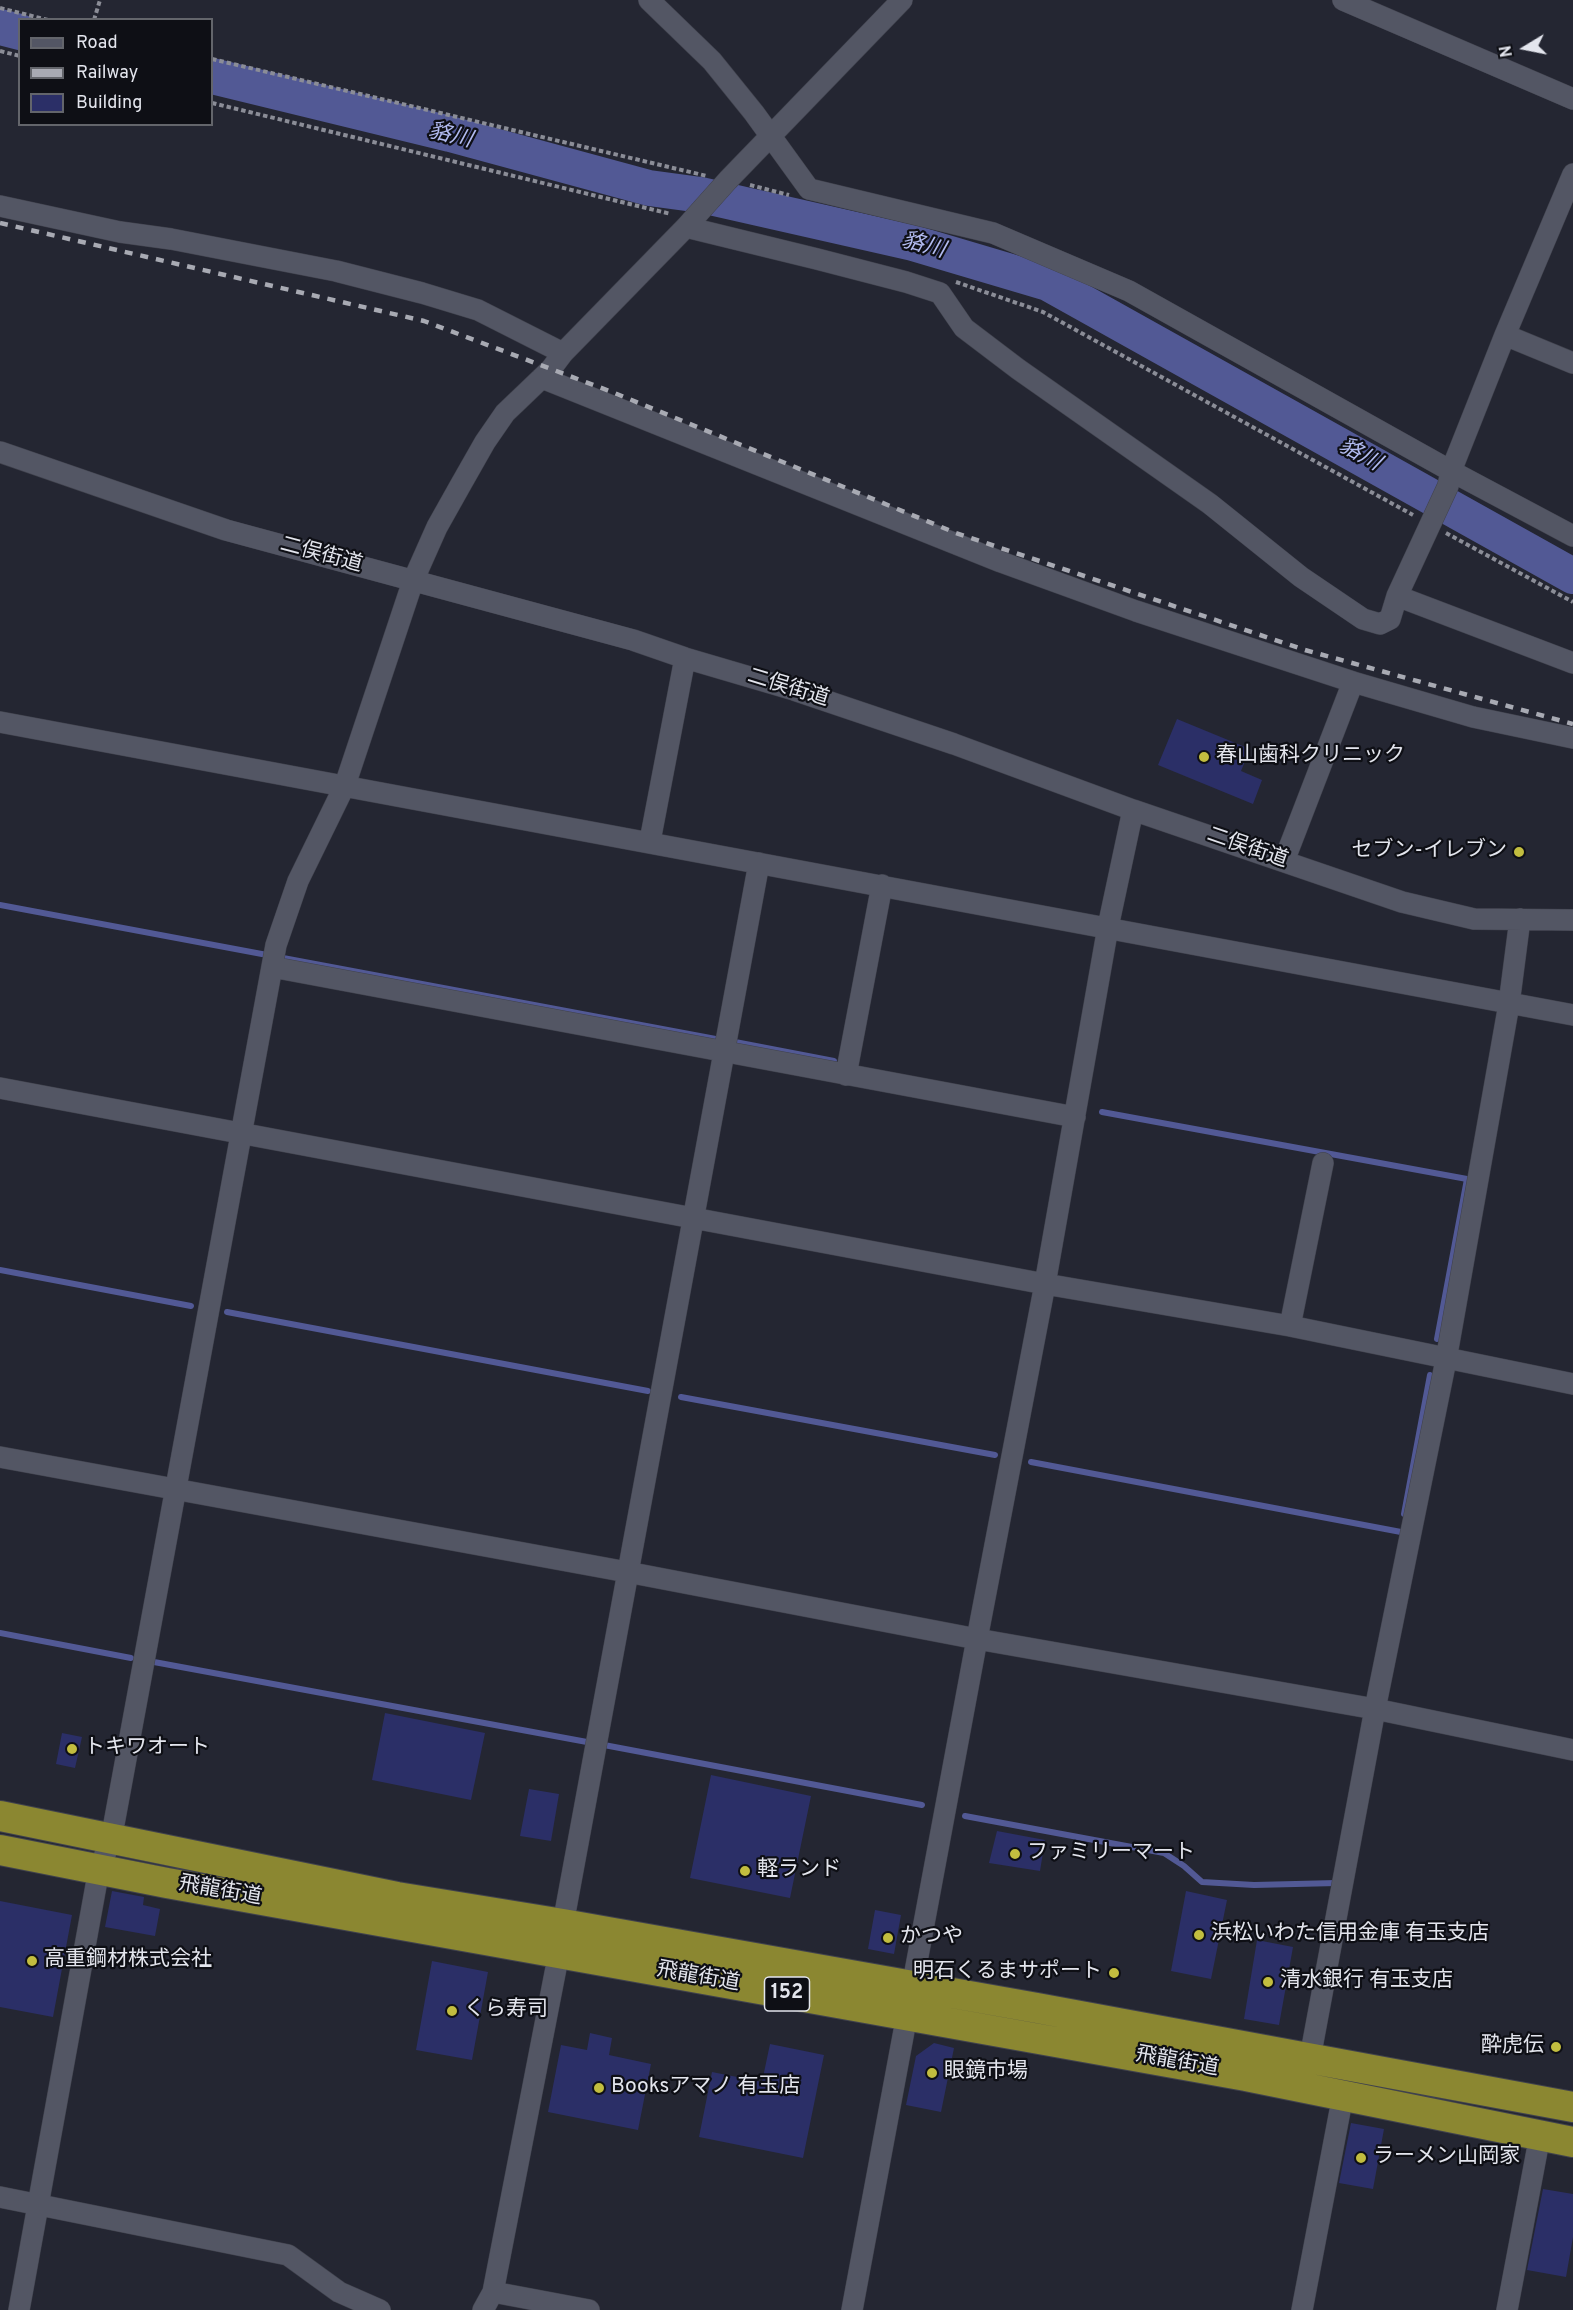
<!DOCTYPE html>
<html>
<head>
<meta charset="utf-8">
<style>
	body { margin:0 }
	#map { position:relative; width:1573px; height:2310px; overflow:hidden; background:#242632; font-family:Overpass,sans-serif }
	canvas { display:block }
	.legend { position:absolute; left:18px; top:18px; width:195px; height:108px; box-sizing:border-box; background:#0e0f15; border:2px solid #63656b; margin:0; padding:8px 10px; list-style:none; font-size:18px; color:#e3e5ed }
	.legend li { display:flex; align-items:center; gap:12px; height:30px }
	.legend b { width:30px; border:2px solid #63656b }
	.north { position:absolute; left:1495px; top:18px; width:60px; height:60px; -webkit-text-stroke:4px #0e0f15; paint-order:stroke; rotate:260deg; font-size:16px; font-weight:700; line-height:24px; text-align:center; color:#e3e5ed }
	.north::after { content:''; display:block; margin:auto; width:21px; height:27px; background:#e3e5ed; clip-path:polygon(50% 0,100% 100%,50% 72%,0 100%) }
</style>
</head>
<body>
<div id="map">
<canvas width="1573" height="2310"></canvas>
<ul class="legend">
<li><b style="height:8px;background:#535664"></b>Road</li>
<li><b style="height:8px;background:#a8aab3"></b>Railway</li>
<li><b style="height:16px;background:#2b2f67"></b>Building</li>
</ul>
<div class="north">N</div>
</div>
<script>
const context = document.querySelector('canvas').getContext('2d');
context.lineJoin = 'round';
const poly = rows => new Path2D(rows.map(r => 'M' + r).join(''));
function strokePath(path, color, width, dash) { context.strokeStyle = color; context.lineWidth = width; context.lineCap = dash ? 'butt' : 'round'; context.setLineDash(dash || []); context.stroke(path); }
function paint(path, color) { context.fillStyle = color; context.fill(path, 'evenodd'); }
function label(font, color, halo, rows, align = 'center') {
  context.font = font + ' Overpass,"Noto Sans JP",sans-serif'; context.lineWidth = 4.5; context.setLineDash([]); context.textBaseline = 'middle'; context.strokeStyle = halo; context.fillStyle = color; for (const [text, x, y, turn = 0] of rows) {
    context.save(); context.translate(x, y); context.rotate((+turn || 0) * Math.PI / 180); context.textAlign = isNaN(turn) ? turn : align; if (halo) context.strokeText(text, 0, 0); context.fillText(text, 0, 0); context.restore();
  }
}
const stream = poly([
	[0,905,721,1040],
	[735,1042,834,1061],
	[1102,1112,1467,1179,1437,1339],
	[0,1270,191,1306],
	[227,1312,648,1391],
	[681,1397,995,1455],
	[1031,1462,1401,1532],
	[1404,1514,1430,1375],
	[0,1633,131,1658],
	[154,1662,587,1742],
	[604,1745,922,1805],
	[965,1816,1164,1853,1184,1866,1202,1882,1254,1885,1337,1883]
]);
const river = poly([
	[0,27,20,32],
	[212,76,450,134,649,188,701,195,913,243,1048,283,1573,576]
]);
const building = poly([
	[1177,719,1250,749,1241,771,1262,780,1253,804,1158,765],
	[385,1713,485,1733,471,1800,372,1780],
	[62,1733,82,1737,75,1768,56,1764],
	[711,1775,811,1796,790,1898,690,1878],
	[529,1789,559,1794,551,1841,520,1836],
	[997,1831,1045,1840,1040,1871,989,1863],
	[112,1891,144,1897,143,1905,160,1909,155,1936,105,1927],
	[1186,1891,1227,1900,1211,1979,1171,1971],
	[0,1901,72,1915,53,2017,0,2007],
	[875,1910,901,1915,894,1954,868,1949],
	[1257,1940,1293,1947,1279,2025,1244,2019],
	[432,1961,488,1972,472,2060,416,2050],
	[590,2033,612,2038,609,2055,651,2064,638,2130,548,2112,561,2045,587,2050],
	[934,2043,954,2048,941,2112,906,2105,916,2056],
	[770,2044,824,2055,803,2158,699,2137,712,2072,762,2082],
	[1351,2123,1384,2129,1373,2189,1339,2183],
	[1543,2189,1573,2194,1573,2237,1566,2277,1527,2270]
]);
const path = poly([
	[0,8,48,20],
	[94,20,100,0],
	[0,51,20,56],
	[212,59,707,176],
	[212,103,671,214],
	[750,185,789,195],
	[956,282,1043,312,1413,515],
	[1446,533,1573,602]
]);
const minor = poly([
	[649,0,712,61,754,113,809,189,993,233,1129,291,1451,471,1573,536],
	[1343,0,1573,99],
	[0,206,120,232,171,239,336,271,422,293,478,310,563,353],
	[686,227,817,259,906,282,940,293,964,328,1018,369,1210,504,1301,577,1363,619,1380,624,1390,619,1397,596,1448,486,1451,471,1505,335,1573,174],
	[1505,335,1573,363],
	[542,378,1001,562,1136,611,1353,682],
	[0,452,226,530,633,640,685,658,794,690,954,744,1133,810,1402,902,1474,919,1573,920],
	[1397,596,1573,663],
	[0,722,1573,1015],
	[650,841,685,658],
	[1284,861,1353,682,1473,717,1573,738],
	[272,967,1075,1117],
	[846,1075,882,885],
	[0,1088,1045,1284,1290,1326,1573,1384],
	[1290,1326,1323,1163],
	[0,1457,627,1572,977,1639,1375,1709,1573,1750],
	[563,1924,759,863],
	[1310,2058,1375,1709,1446,1360,1509,1004,1520,919],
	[0,2197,288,2255,339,2292,380,2310],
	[493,2292,589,2310],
	[19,2310,99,1869,111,1840,276,945,298,881,345,785,413,581,437,527,460,486,485,442,505,413,551,369,563,353,686,227,728,180,902,0],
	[483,2310,493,2292,556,1968,557,1952],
	[852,2310,977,1639,1045,1284,1108,927,1133,810],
	[1302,2310,1343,2095],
	[1507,2310,1540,2135]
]);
const highway = poly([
	[0,1816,397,1897,563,1924,1037,2008,1573,2107],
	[0,1850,167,1883,1246,2076,1573,2142]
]);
const rail = poly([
	[0,223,424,321,612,392,956,533,1305,650,1573,724]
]);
const markers = [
	[1204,757,6,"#c2bd3f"],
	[1519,852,6,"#c2bd3f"],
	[72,1749,6,"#c2bd3f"],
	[1015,1854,6,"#c2bd3f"],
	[745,1871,6,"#c2bd3f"],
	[1199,1935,6,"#c2bd3f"],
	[888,1938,6,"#c2bd3f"],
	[32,1961,6,"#c2bd3f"],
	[1114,1973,6,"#c2bd3f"],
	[1268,1982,6,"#c2bd3f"],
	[452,2011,6,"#c2bd3f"],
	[1556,2047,6,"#c2bd3f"],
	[932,2073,6,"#c2bd3f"],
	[599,2088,6,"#c2bd3f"],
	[1361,2158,6,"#c2bd3f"]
];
const shields = [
	[787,1994,45]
];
const shieldNames = [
	["152",787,1994]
];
const streetNames = [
	["二俣街道",321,556,15],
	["二俣街道",788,689,17],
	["二俣街道",1247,849,19],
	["飛龍街道",220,1892,10],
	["飛龍街道",698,1978,10],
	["飛龍街道",1177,2063,10]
];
const poiNames = [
	["春山歯科クリニック",1216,757],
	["セブン-イレブン",1507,852,"right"],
	["トキワオート",84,1749],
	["ファミリーマート",1027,1854],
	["軽ランド",757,1871],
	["浜松いわた信用金庫 有玉支店",1211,1935],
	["かつや",900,1938],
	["高重鋼材株式会社",44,1961],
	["明石くるまサポート",1102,1973,"right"],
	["清水銀行 有玉支店",1280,1982],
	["くら寿司",464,2011],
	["酔虎伝",1544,2047,"right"],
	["眼鏡市場",944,2073],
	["Booksアマノ 有玉店",611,2088],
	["ラーメン山岡家",1373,2158]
];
const waterNames = [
	["貉川",450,137,14],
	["貉川",923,247,15],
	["貉川",1359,456,29]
];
strokePath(stream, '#525995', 6);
strokePath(river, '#525995', 36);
paint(building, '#2b2f67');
strokePath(minor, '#40424d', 22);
strokePath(highway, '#40424d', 32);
strokePath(path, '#8b8d97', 4, [4.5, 3]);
strokePath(minor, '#535664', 21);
strokePath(highway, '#8b8731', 30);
strokePath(rail, '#a8aab3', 4.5, [8, 8]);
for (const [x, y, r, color] of markers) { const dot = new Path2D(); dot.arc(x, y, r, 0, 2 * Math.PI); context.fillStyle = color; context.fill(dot); strokePath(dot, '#0e0f15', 2); }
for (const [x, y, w] of shields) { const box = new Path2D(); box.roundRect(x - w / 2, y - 17, w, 34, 4.5); context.fillStyle = '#0e0f15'; context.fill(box); strokePath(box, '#e3e5ed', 1.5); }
label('bold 20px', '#e3e5ed', null, shieldNames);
label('21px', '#e3e5ed', '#0e0f15', streetNames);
label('21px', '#e3e5ed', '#0e0f15', poiNames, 'left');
label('italic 22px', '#b2bbf0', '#0e0f15', waterNames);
</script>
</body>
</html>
